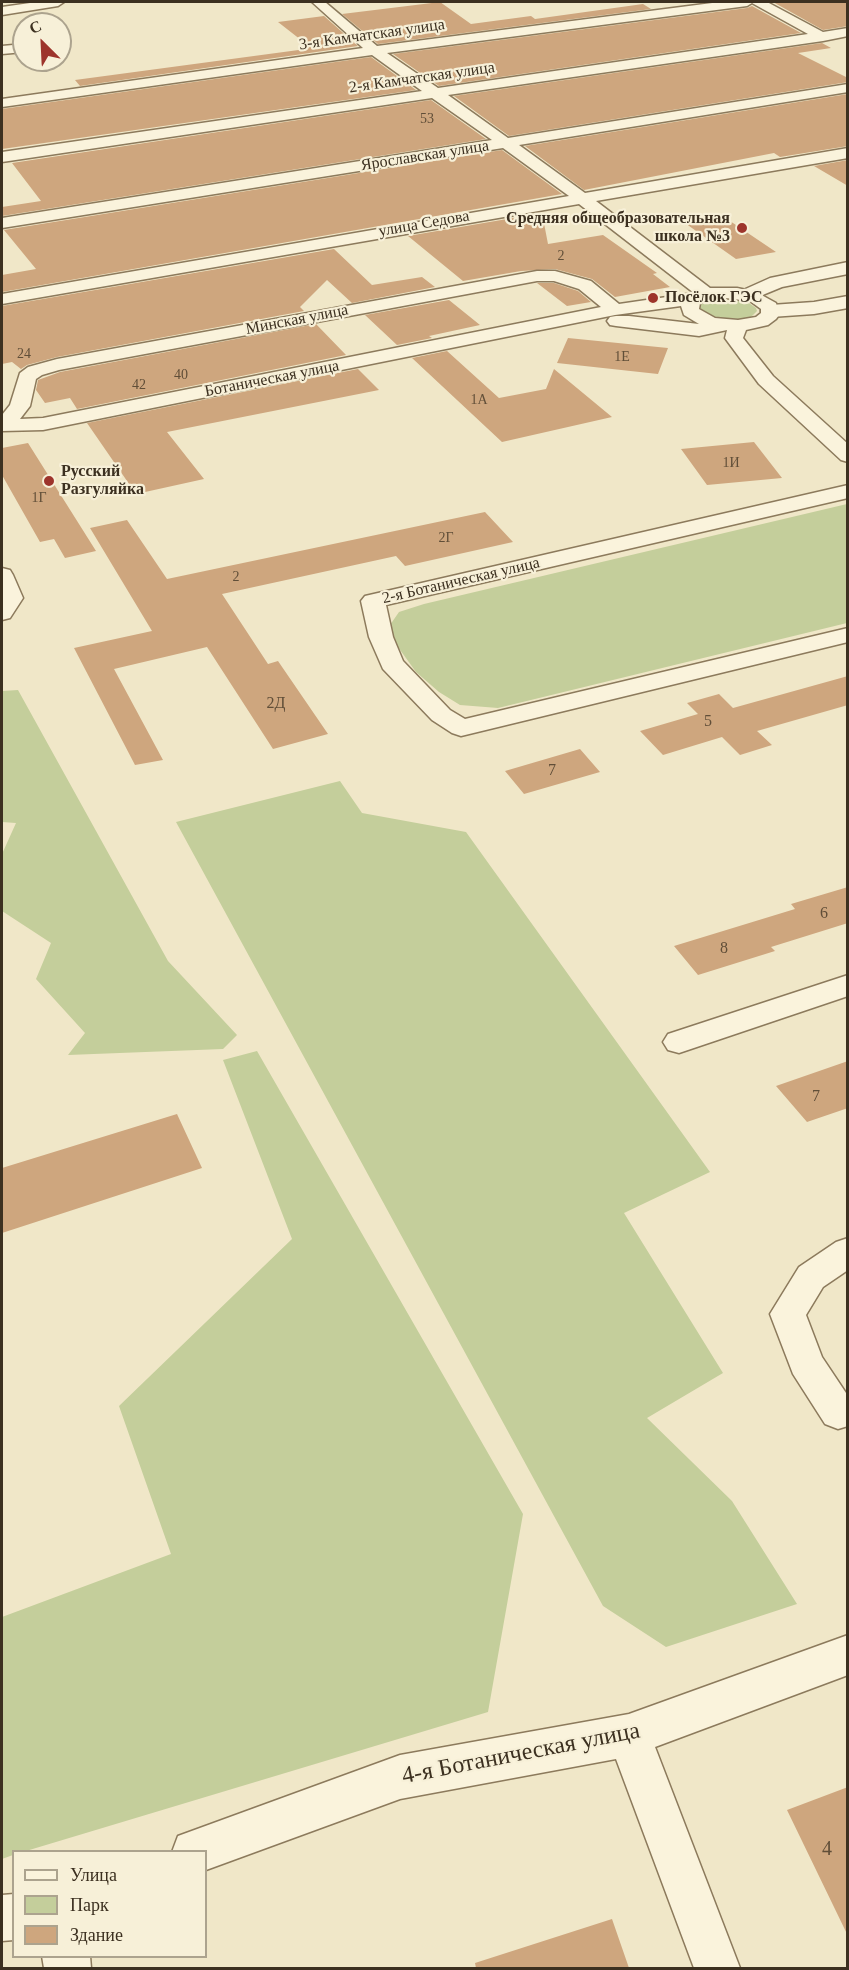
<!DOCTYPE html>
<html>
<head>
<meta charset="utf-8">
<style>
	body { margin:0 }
	#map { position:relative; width:849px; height:1970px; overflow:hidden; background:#f0e7c8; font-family:Georgia,serif }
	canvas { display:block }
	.frame { position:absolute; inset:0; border:3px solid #3c3020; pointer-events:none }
	.legend { position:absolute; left:12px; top:1850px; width:195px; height:108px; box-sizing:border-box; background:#f7f0d8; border:2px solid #aca38e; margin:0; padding:8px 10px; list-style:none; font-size:18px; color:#3c3020 }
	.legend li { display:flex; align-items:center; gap:12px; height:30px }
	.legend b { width:30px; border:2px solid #aca38e }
	.north { position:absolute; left:12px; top:12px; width:60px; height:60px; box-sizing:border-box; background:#f7f0d8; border:2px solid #aca38e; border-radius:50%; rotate:336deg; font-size:16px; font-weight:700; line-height:24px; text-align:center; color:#3c3020 }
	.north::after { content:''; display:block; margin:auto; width:21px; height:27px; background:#9d342b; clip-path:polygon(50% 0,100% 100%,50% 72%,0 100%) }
</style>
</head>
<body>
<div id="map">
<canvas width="849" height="1970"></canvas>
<div class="frame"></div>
<ul class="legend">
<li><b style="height:8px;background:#faf3dc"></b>Улица</li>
<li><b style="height:16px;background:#c4ce9b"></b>Парк</li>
<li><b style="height:16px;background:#cea67e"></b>Здание</li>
</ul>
<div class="north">С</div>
</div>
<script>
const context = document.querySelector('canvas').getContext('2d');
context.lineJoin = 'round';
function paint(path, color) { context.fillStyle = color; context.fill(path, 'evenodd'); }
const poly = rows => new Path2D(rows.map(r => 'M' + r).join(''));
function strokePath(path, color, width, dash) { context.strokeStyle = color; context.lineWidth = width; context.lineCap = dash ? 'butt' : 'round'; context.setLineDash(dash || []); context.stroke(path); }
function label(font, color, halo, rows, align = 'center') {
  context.font = font + ' Georgia,serif'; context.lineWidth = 4.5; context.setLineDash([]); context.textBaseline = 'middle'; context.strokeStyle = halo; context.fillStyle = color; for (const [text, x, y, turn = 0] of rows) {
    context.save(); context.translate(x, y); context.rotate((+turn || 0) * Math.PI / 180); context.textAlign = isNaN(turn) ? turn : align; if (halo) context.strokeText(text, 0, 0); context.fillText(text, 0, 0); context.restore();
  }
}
const green = poly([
	[720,297,746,301,756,308,757,311,750,318,743,320,714,319,700,312,700,304],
	[847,504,847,623,498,708,460,705,439,692,416,672,393,640,390,625,399,612,424,604],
	[18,690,168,961,237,1035,223,1049,68,1055,85,1033,36,979,51,943,2,911,2,854,16,823,2,822,2,691],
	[340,781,362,813,466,832,710,1172,624,1213,723,1373,647,1418,732,1501,797,1604,666,1647,603,1606,176,822],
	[257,1051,523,1514,488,1712,26,1851,14,1852,13,1855,2,1859,2,1617,171,1554,119,1406,292,1239,223,1060]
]);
const building = poly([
	[440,2,471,24,531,16,535,19,643,4,651,9,378,44,342,14],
	[773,2,848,2,848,26,823,30],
	[752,6,801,33,439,86,393,54,747,8],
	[324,16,358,46,80,86,75,80,306,49,304,48,310,47,278,22],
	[822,43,831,48,798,53,848,78,848,82,509,136,454,96],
	[371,57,416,90,2,149,2,109],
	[848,94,848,146,780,157,774,153,584,190,525,146],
	[431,100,486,139,2,216,2,207,41,201,12,163],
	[502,150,562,194,2,292,2,275,36,269,4,230],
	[848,160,848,186,814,166],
	[542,213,548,244,603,235,657,273,653,274,670,287,615,297,592,279,555,269,521,271,463,281,408,236],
	[720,214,730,221,776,252,736,259,682,221],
	[334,249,372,285,422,277,435,287,352,303,327,280,300,307,304,311,57,357,27,365,21,369,12,362,2,364,2,306],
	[537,283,554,283,578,291,591,302,567,306],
	[449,300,480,325,429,336,432,338,397,345,365,315],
	[316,324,346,355,77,409,70,398,45,403,36,390,38,380,60,372],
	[568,338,668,348,658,374,557,363],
	[447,351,499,398,546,389,554,369,612,417,502,442,412,358],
	[358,369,379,390,167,432,204,479,136,494,87,423],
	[754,442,782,478,707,485,681,449],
	[28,443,96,551,65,558,54,539,40,542,2,475,2,448],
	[485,512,513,542,405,566,396,556,222,594,268,664,278,661,328,734,273,749,207,647,114,669,163,760,135,765,74,648,152,631,90,528,127,520,167,579],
	[848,676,848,705,757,731,772,745,740,755,722,737,663,755,640,731,698,714,687,703,719,694,733,708],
	[580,749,600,772,524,794,505,771],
	[848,887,848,923,771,947,775,951,698,975,674,946,795,909,791,904],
	[848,1061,848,1108,807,1122,776,1086],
	[177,1114,202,1168,2,1233,2,1168],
	[848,1787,848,1936,787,1810],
	[612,1919,629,1968,476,1968,475,1963]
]);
const minor = poly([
	[37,2,64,2,58,6,2,15,2,7,37,2],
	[312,2,325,2,377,46,720,2,767,2,823,32,848,28,848,36,823,41,448,95,508,138,848,84,848,92,519,145,585,193,848,148,848,158,596,201,710,288,737,288,756,292,776,303,779,315,776,319,768,325,746,330,743,338,773,376,848,444,848,462,841,460,759,384,725,338,727,330,699,336,616,326,610,325,607,321,610,317,616,316,629,316,699,324,684,315,681,306,615,315,43,430,2,431,2,415,10,405,20,373,28,367,57,359,537,271,555,271,591,281,619,304,694,293,579,204,2,304,2,294,569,196,503,148,2,228,2,218,492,140,432,98,2,162,2,152,422,91,372,55,2,107,2,99,363,48,312,2],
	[752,3,808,34,438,88,387,53,747,6,752,3],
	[537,281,554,281,579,289,601,307,43,418,20,419,30,406,36,379,42,375,59,370,537,281],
	[717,297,750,301,761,309,761,313,756,317,738,320,715,318,699,309,700,303,717,297],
	[24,44,24,52,2,54,2,46,24,44],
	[848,485,848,498,386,605,393,637,403,661,450,710,465,719,848,628,848,642,461,736,452,733,432,720,383,669,369,637,361,601,365,596,848,485],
	[2,568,10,570,13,575,23,598,10,618,2,620,2,568],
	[848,975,848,996,679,1053,668,1050,663,1042,668,1034,848,975],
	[848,1238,848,1270,823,1287,806,1315,822,1357,848,1396,848,1426,838,1429,825,1424,793,1374,770,1314,799,1267,836,1242,848,1238],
	[848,1635,848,1675,655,1747,740,1968,694,1968,616,1759,400,1799,206,1870,206,1852,172,1852,178,1836,400,1755,629,1714,848,1635],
	[14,1894,14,1940,2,1941,2,1895,14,1894],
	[42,1956,90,1956,91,1968,44,1968,42,1956]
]);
const tertiary = poly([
	[848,262,848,274,782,287,748,301,741,299,738,295,741,291,770,278,848,262],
	[848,296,848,308,814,314,771,317,764,315,761,311,764,307,771,305,814,302,848,296]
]);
const markers = [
	[742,228,6,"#9d342b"],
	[653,298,6,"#9d342b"],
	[49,481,6,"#9d342b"]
];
const farNumbernames = [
	["53",427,119],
	["2",561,256],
	["24",24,354],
	["1Е",622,357],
	["40",181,375],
	["42",139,385],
	["1А",479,400],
	["1И",731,463],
	["1Г",39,498],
	["2Г",446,538],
	["2",236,577]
];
const farStreetnames = [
	["3-я Камчатская улица",372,35,-8],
	["2-я Камчатская улица",422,78,-8],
	["Ярославская улица",425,156,-9],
	["улица Седова",424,224,-10],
	["Минская улица",297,320,-11],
	["Ботаническая улица",272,379,-11],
	["2-я Ботаническая улица",461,581,-13]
];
const farPoinames = [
	["Средняя общеобразовательная",730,219,"right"],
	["школа №3",730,237,"right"],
	["Посёлок ГЭС",665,298],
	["Русский",61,472],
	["Разгуляйка",61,490]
];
const numberNames = [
	["2Д",276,704],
	["5",708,722],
	["7",552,771],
	["6",824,914],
	["8",724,949],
	["7",816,1097]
];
const nearNumbernames = [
	["4",827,1850]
];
const nearStreetnames = [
	["4-я Ботаническая улица",521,1754,-11]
];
paint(green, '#c4ce9b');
paint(building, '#cea67e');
strokePath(minor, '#8c7a5c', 3);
strokePath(tertiary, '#8c7a5c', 3);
paint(minor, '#faf3dc');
paint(tertiary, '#faf3dc');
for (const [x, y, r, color] of markers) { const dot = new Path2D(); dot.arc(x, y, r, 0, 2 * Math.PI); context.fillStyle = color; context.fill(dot); strokePath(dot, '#f7f0d8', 2); }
label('14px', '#604e38', null, farNumbernames);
label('16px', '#3c3020', '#f7f0d8', farStreetnames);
label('bold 16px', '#3c3020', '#f7f0d8', farPoinames, 'left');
label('16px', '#604e38', null, numberNames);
label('20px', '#604e38', null, nearNumbernames);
label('24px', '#3c3020', '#f7f0d8', nearStreetnames);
</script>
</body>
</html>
